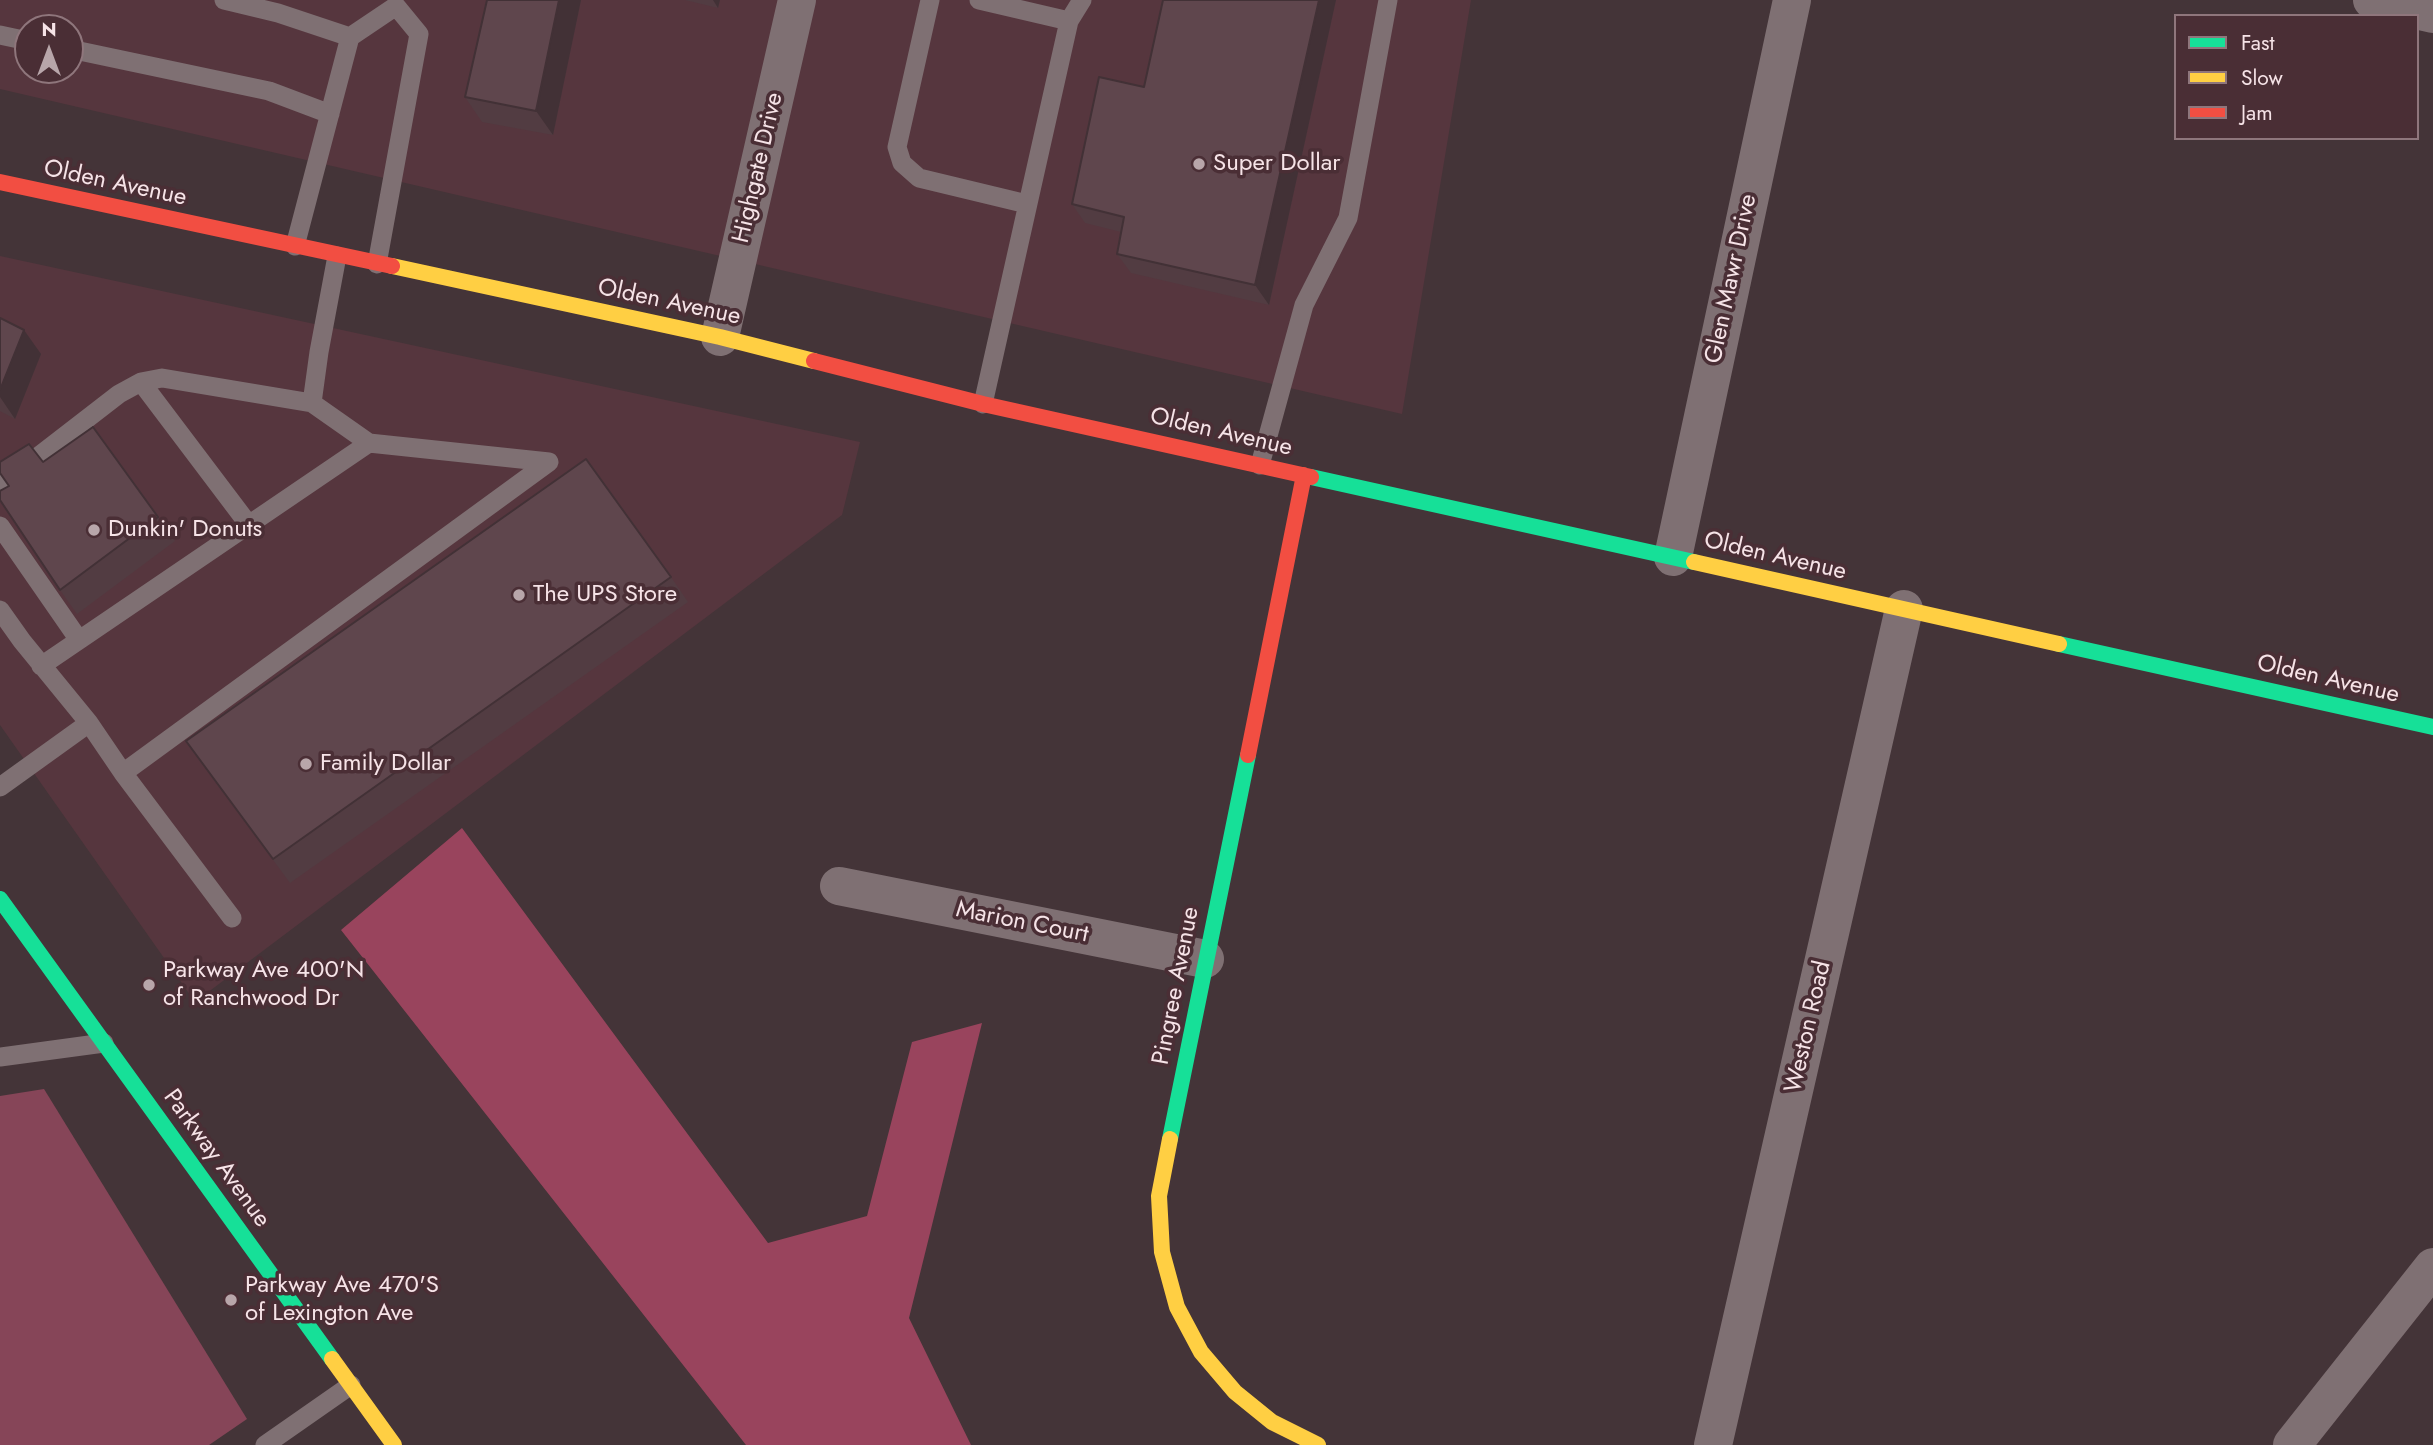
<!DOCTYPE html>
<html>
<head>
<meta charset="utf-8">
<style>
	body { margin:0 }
	#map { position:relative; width:2433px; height:1445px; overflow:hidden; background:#443438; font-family:Jost,sans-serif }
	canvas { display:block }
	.legend { position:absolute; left:2174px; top:14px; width:245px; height:126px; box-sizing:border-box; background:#4a2e35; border:2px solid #8f767c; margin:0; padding:9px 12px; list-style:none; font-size:21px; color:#f6e3e7 }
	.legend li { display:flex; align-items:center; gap:14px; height:35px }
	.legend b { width:35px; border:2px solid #8f767c }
	.north { position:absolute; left:14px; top:14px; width:70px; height:70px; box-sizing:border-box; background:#4a2e35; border:2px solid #8f767c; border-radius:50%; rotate:0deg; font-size:19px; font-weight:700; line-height:28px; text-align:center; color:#f6e3e7 }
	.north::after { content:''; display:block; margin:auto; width:24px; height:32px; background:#b8a6aa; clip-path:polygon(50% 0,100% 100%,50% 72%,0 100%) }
</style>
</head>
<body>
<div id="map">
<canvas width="2433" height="1445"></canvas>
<ul class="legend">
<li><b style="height:9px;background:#16e098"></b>Fast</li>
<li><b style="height:9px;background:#ffcf43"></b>Slow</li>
<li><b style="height:9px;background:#f24e42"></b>Jam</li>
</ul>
<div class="north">N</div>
</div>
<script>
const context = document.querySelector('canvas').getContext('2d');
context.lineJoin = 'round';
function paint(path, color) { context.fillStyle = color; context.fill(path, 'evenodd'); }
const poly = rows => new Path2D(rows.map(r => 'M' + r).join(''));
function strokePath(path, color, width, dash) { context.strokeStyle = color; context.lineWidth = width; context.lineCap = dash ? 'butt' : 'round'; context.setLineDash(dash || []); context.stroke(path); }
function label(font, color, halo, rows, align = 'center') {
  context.font = font + ' Jost,sans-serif'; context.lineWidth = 7; context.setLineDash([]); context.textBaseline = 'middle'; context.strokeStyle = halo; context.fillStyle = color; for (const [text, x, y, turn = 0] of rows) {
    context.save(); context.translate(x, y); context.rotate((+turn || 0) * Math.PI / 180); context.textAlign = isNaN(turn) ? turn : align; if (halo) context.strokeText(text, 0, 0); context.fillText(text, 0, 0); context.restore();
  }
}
const built = poly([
	[0,0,1471,0,1402,414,0,89],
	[28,28,70,28,70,70,28,70],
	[0,256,860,442,842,515,195,1002,0,725]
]);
const green = poly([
	[44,1089,247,1419,209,1445,0,1445,0,1096]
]);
const forest = poly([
	[462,828,768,1243,867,1216,912,1042,982,1023,909,1318,971,1445,746,1445,341,930]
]);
const lane = poly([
	[224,0,278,13,350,37],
	[930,0,897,147,902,163,919,178,1027,204],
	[979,0,1069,21,983,404],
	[1069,21,1082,0],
	[0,35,28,41],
	[70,49,269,91,330,114],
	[295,246,350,37,396,6,419,34,377,264],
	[141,382,249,525],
	[1260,465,1304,305,1348,218,1388,0],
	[0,486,119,394,141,382,162,378,312,403],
	[0,526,79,640],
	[0,610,22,641,89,723],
	[41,666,369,443],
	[123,773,232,918],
	[0,787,89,723,123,773,549,462,369,443,312,403,319,352,337,256],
	[0,1057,104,1043],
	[265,1445,351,1385]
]);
const street = poly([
	[2372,0,2433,14],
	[720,337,797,0],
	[1673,557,1792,0],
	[839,886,1205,959],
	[1713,1445,1904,609],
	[2292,1445,2433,1267]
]);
const fast = poly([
	[1311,477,1694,562],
	[2059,644,2433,727],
	[0,899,332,1359],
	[1170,1139,1248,755]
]);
const slow = poly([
	[392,266,720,337,814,361],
	[1694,562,2059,644],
	[1170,1139,1159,1196,1162,1252,1177,1307,1201,1352,1235,1392,1272,1422,1318,1445],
	[332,1359,394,1445]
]);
const jam = poly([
	[0,182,392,266],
	[814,361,983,404,1311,477],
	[1248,755,1304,475]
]);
const wall = poly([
	[487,0,581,0,553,135,482,122,465,97],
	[685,0,720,0,718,8],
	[1163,0,1336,0,1269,305,1131,273,1117,254,1121,232,1085,223,1072,204,1144,87],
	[0,318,41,354,15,419,0,411],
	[93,427,175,541,77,614,60,590,43,462],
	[671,577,688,602,290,883,186,741]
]);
const shadedWall = poly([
	[559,0,581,0,553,135,536,111],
	[713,0,720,0,718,8],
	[1319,0,1336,0,1269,305,1255,285],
	[24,330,41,354,15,419,0,397,0,390]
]);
const building = poly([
	[487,0,559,0,536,111,465,97,487,0],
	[1163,0,1319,0,1255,285,1117,254,1124,217,1072,204,1099,77,1144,87,1163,0],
	[0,318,24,330,0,390,0,318],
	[93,427,158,517,60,590,0,500,0,491,9,486,0,473,0,462,29,444,43,462,93,427],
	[586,459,671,577,273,859,186,741,586,459]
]);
const markers = [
	[1199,164,7,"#b8a6aa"],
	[94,530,7,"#b8a6aa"],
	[519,595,7,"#b8a6aa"],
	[306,764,7,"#b8a6aa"],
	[149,985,7,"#b8a6aa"],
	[231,1300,7,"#b8a6aa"]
];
const poiNames = [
	["Super Dollar",1213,164],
	["Dunkin' Donuts",108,530],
	["The UPS Store",533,595],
	["Family Dollar",320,764],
	["Parkway Ave 400'N",163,971],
	["of Ranchwood Dr",163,999],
	["Parkway Ave 470'S",245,1286],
	["of Lexington Ave",245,1314]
];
const streetNames = [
	["Highgate Drive",759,168,-77],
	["Olden Avenue",115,184,12],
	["Glen Mawr Drive",1732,279,-78],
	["Olden Avenue",669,303,12],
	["Olden Avenue",1221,433,13],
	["Olden Avenue",1775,557,13],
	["Olden Avenue",2328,680,13],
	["Marion Court",1022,923,11],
	["Pingree Avenue",1177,986,-79],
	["Weston Road",1809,1027,-77],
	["Parkway Avenue",216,1159,54]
];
paint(built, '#56363e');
paint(green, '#864558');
paint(forest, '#99445d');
strokePath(lane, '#7f7073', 19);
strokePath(street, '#7f7073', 38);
strokePath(fast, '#16e098', 16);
strokePath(slow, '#ffcf43', 16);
strokePath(jam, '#f24e42', 16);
paint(wall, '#523c42');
paint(shadedWall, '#423136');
paint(building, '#5f464d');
strokePath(building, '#423136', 2);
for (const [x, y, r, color] of markers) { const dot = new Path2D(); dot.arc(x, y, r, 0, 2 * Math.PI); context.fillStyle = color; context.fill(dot); strokePath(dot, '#4a2e35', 2.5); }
label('24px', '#f6e3e7', '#4a2e35', poiNames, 'left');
label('24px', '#f6e3e7', '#4a2e35', streetNames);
</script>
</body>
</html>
